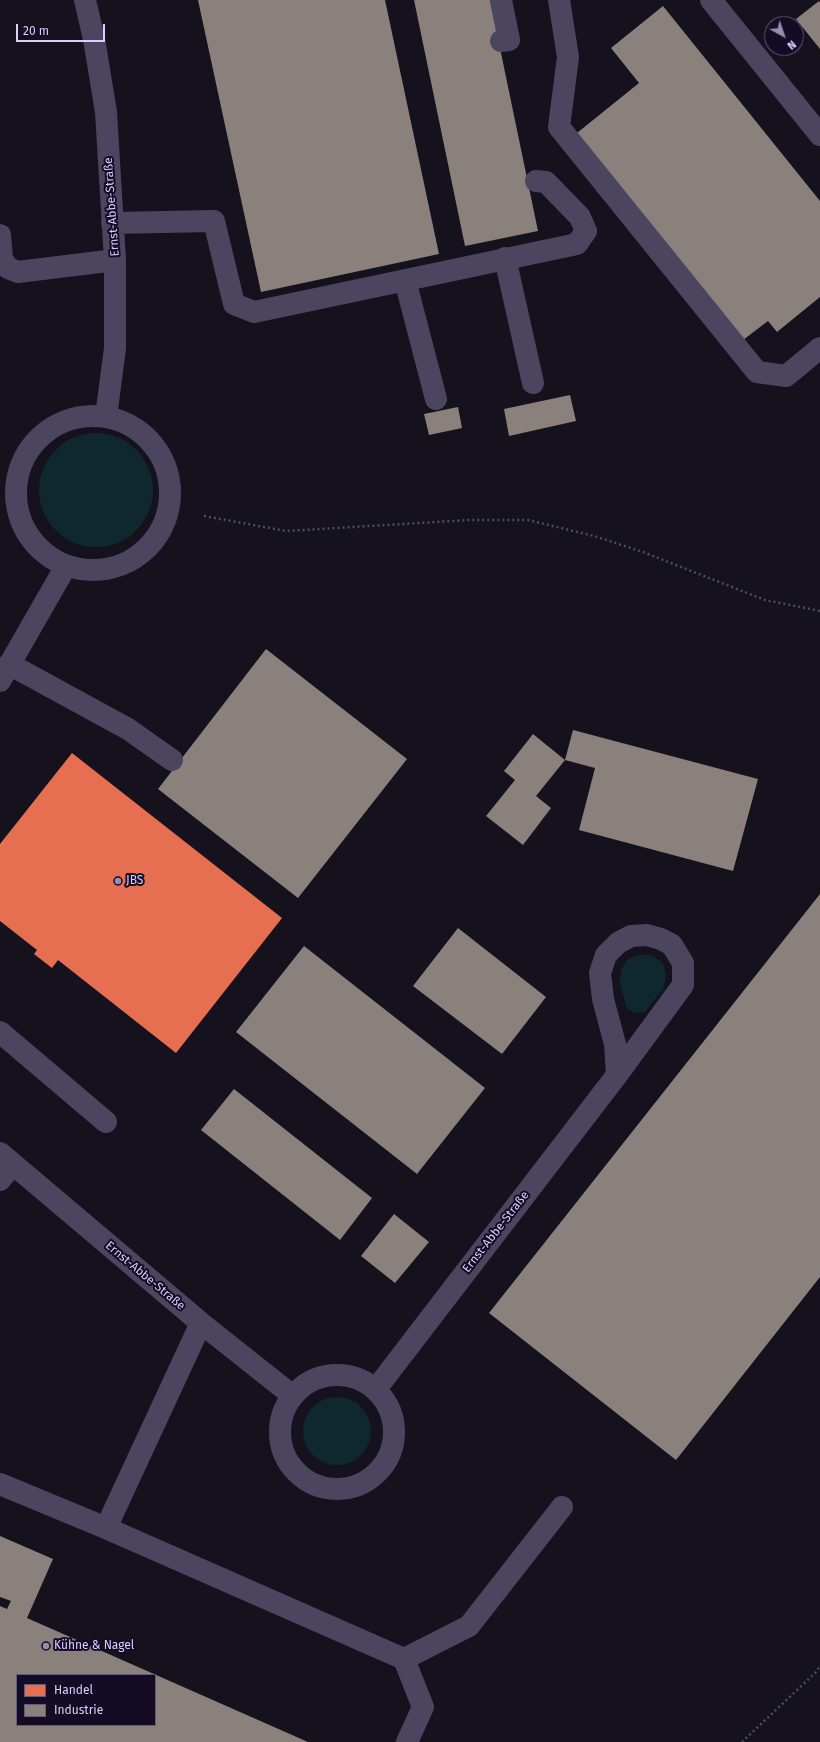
<!DOCTYPE html>
<html>
<head>
<meta charset="utf-8">
<style>
	body { margin:0 }
	#map { position:relative; width:820px; height:1742px; overflow:hidden; background:#15121e; font-family:"Fira Sans",sans-serif }
	canvas { display:block }
	.legend { position:absolute; left:16px; top:1674px; width:140px; height:52px; box-sizing:border-box; background:#130c24; border:1px solid #635a7c; margin:0; padding:5px 7px; list-style:none; font-size:12px; color:#dccfff }
	.legend li { display:flex; align-items:center; gap:8px; height:20px }
	.legend b { width:20px; border:1px solid #635a7c }
	.north { position:absolute; left:764px; top:16px; width:40px; height:40px; box-sizing:border-box; background:#130c24; border:1px solid #635a7c; border-radius:50%; rotate:140deg; font-size:11px; font-weight:700; line-height:16px; text-align:center; color:#dccfff }
	.north::after { content:''; display:block; margin:auto; width:14px; height:18px; background:#968db0; clip-path:polygon(50% 0,100% 100%,50% 72%,0 100%) }
	.scale { position:absolute; left:16px; top:24px; width:89px; height:18px; box-sizing:border-box; border:2px solid #dccfff; border-top:0; padding-left:5px; font-size:12px; line-height:14px; white-space:nowrap; color:#dccfff; -webkit-text-stroke:3px #130c24; paint-order:stroke }
</style>
</head>
<body>
<div id="map">
<canvas width="820" height="1742"></canvas>
<ul class="legend">
<li><b style="height:11px;background:#e76f51"></b>Handel</li>
<li><b style="height:11px;background:#8a817c"></b>Industrie</li>
</ul>
<div class="north">N</div>
<div class="scale">20 m</div>
</div>
<script>
const context = document.querySelector('canvas').getContext('2d');
context.lineJoin = 'round';
function paint(path, color) { context.fillStyle = color; context.fill(path, 'evenodd'); }
const poly = rows => new Path2D(rows.map(r => 'M' + r).join(''));
function strokePath(path, color, width, dash) { context.strokeStyle = color; context.lineWidth = width; context.lineCap = dash ? 'butt' : 'round'; context.setLineDash(dash || []); context.stroke(path); }
function label(font, color, halo, rows, align = 'center') {
  context.font = font + ' "Fira Sans",sans-serif'; context.lineWidth = 4; context.setLineDash([]); context.textBaseline = 'middle'; context.strokeStyle = halo; context.fillStyle = color; for (const [text, x, y, turn = 0] of rows) {
    context.save(); context.translate(x, y); context.rotate((+turn || 0) * Math.PI / 180); context.textAlign = isNaN(turn) ? turn : align; if (halo) context.strokeText(text, 0, 0); context.fillText(text, 0, 0); context.restore();
  }
}
const green = poly([
	'39 490a57 57 0 1 1 114 0a57 57 0 1 1-114 0Z',
	[637,955,652,955,663,963,666,976,663,989,645,1012,634,1013,626,1007,620,983,621,970,627,960],
	'303 1431a34 34 0 1 1 68 0a34 34 0 1 1-68 0Z'
]);
const shops = poly([
	[72,753,282,918,176,1053,58,960,52,968,34,954,37,950,0,921,0,844]
]);
const industry = poly([
	[198,0,385,0,439,254,261,292],
	[414,0,490,0,538,231,465,246],
	[819,1,820,3,820,49,796,19],
	[663,6,820,201,820,297,777,332,768,321,743,340,577,133,639,83,611,48],
	[570,395,576,421,509,436,504,409],
	[458,407,462,428,429,435,424,414],
	[266,649,407,759,298,898,158,789],
	[573,730,758,779,733,871,579,830,595,768,565,760,536,796,551,808,523,845,486,816,515,780,504,771,533,734,565,760],
	[820,894,820,1277,676,1460,489,1313],
	[458,928,546,997,502,1054,413,986],
	[304,946,485,1088,417,1174,236,1032],
	[234,1089,372,1198,340,1240,201,1130],
	[394,1214,429,1242,395,1283,361,1256],
	[0,1536,53,1559,27,1618,308,1742,0,1742,0,1606,7,1609,11,1601,0,1597],
	[17,1675,155,1675,155,1725,17,1725]
]);
const path = poly([
	[204,516,286,531,469,520,528,520,594,536,643,552,765,600,820,611],
	[742,1742,815,1673,820,1666]
]);
const minor = poly([
	[85,0,94,39,106,112,115,260,115,348,106,417],
	[559,0,568,57,559,127,757,372,786,376,820,348],
	[711,0,820,135],
	[501,41,509,40,501,0],
	[112,223,214,221,234,304,254,312,577,244,586,231,580,217,546,182,536,181],
	[0,235,2,259,8,268,18,272,115,260],
	[505,258,533,383],
	[405,280,436,399],
	'16 493a77 77 0 1 1 154 0a77 77 0 1 1-154 0Z',
	[9,664,128,729,172,760],
	[0,681,66,566],
	[647,935,661,939,672,945,683,963,683,985,617,1075,615,1044,603,999,600,973,606,955,618,943,631,936,647,935],
	[0,1032,106,1122],
	[0,1153,201,1323,293,1396],
	[0,1180,13,1164],
	'280 1432a57 57 0 1 1 114 0a57 57 0 1 1-114 0Z',
	[376,1389,617,1075],
	[0,1484,106,1528,404,1659,423,1707,407,1742],
	[106,1528,201,1323],
	[404,1659,469,1626,562,1507]
]);
const markers = [
	[118,881,4,"#968db0"],
	[46,1646,4,"#968db0"]
];
const streetNames = [
	["Ernst-Abbe-Straße",112,207,-94],
	["Ernst-Abbe-Straße",496,1232,-52],
	["Ernst-Abbe-Straße",145,1276,40]
];
const poiNames = [
	["JBS",126,881],
	["Kühne & Nagel",54,1646]
];
paint(green, '#0f282d');
paint(shops, '#e76f51');
paint(industry, '#8a817c');
strokePath(path, '#455063', 2.5, [2, 3]);
strokePath(minor, '#4b4560', 22);
for (const [x, y, r, color] of markers) { const dot = new Path2D(); dot.arc(x, y, r, 0, 2 * Math.PI); context.fillStyle = color; context.fill(dot); strokePath(dot, '#130c24', 1.5); }
label('12px', '#dccfff', '#130c24', streetNames);
label('12px', '#dccfff', '#130c24', poiNames, 'left');
</script>
</body>
</html>
